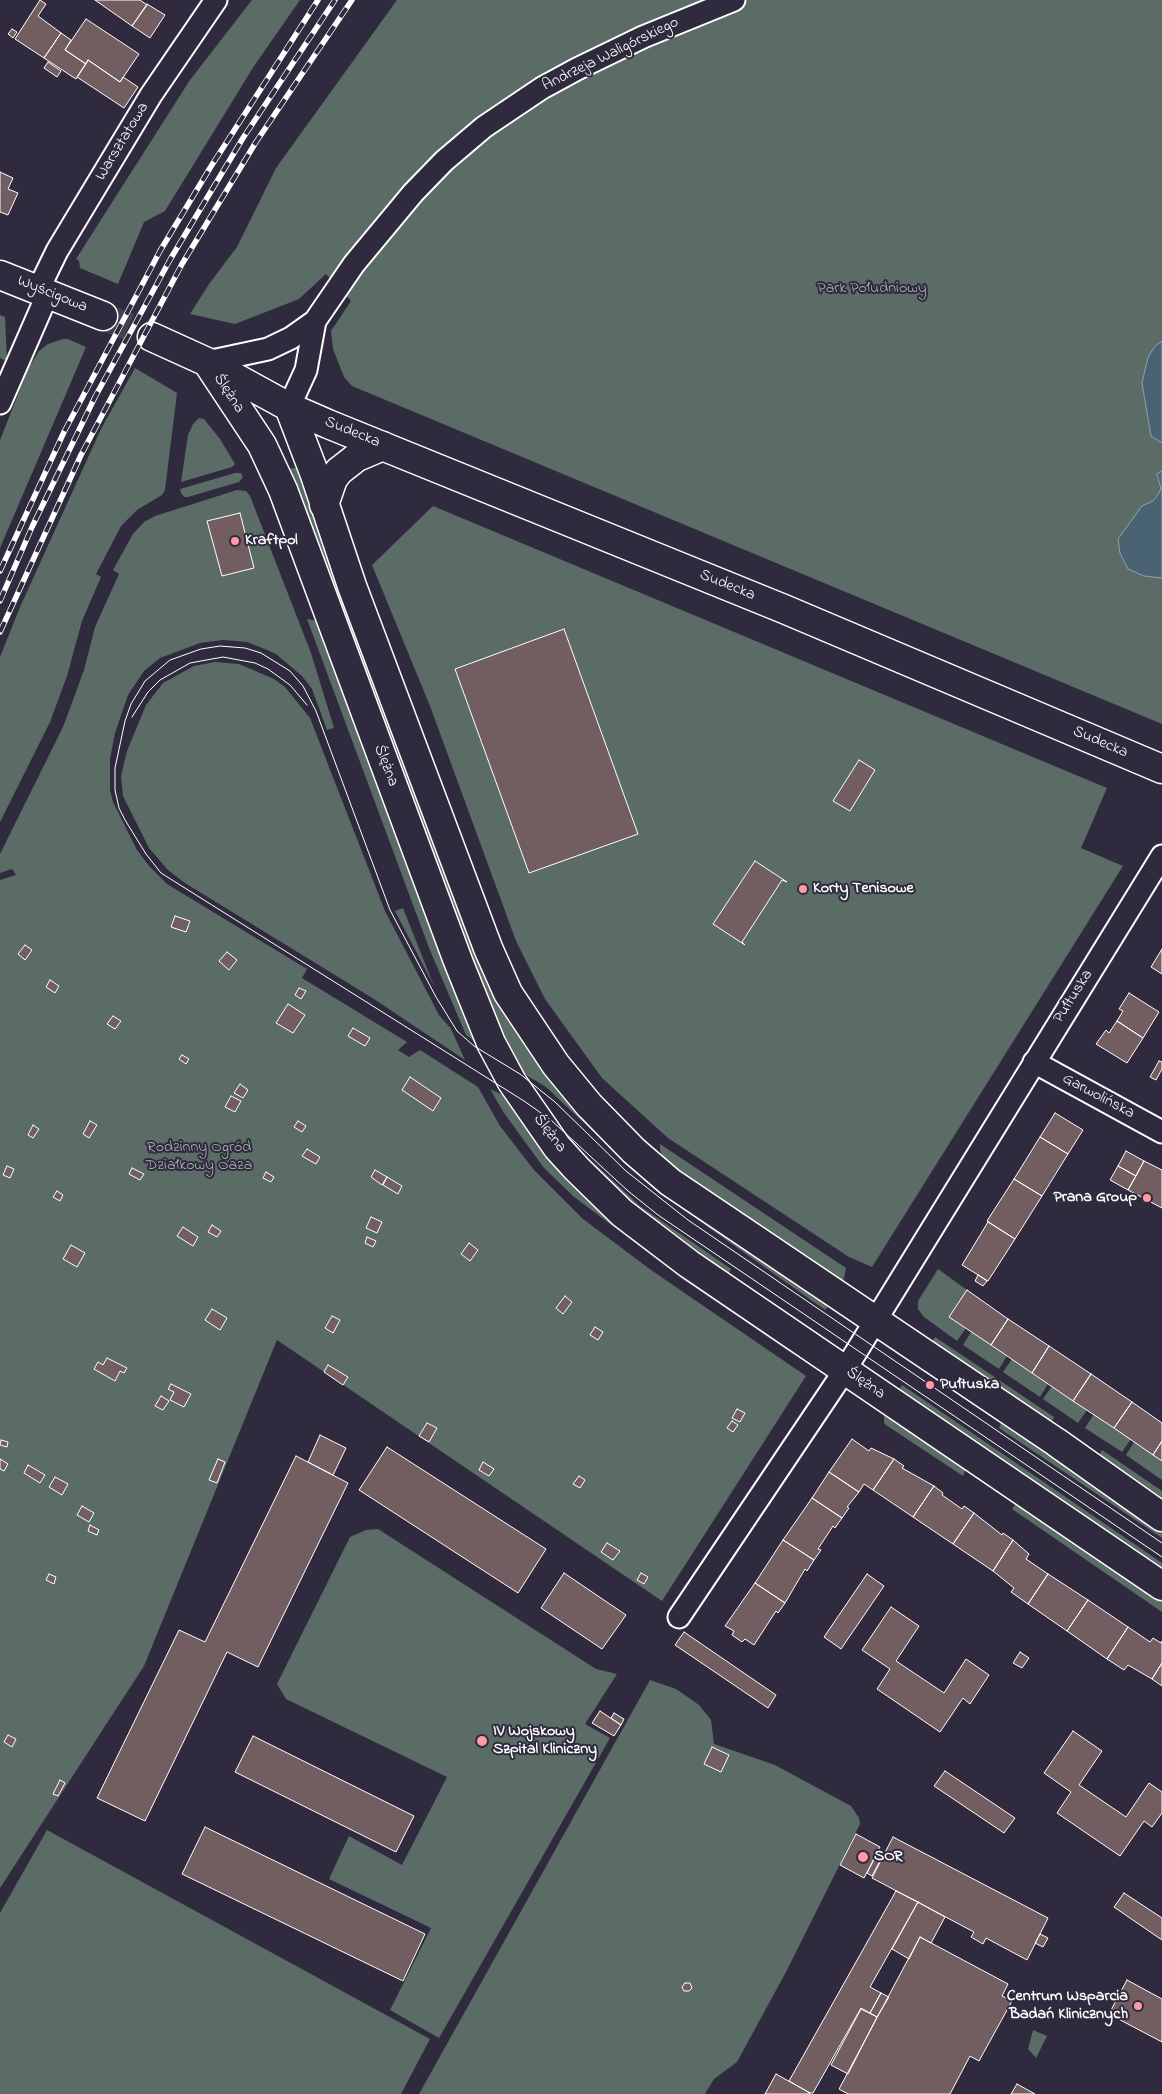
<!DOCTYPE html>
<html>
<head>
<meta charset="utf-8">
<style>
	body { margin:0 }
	canvas { display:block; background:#2f2a3d }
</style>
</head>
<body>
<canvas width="1162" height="2094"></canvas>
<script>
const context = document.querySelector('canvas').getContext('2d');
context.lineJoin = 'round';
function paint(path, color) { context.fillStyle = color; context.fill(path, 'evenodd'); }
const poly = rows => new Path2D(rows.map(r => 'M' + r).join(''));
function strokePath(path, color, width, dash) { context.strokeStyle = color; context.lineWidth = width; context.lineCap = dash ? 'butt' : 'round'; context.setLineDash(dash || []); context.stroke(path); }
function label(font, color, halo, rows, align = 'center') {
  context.font = font + ' "Indie Flower",sans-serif'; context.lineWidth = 4; context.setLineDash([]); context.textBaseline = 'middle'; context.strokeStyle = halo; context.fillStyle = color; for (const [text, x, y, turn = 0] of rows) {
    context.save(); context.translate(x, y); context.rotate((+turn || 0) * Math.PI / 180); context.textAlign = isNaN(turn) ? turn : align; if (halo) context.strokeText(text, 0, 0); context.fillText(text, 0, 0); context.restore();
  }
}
const green = poly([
	[252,0,300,0,254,66,165,211,144,222,118,284,80,268,79,261,76,259,190,80],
	[397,0,1162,0,1162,724,352,386,344,377,333,349,331,331,351,301,326,274,299,299,235,324,190,314,209,284,237,247,276,168],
	[0,315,5,317,7,361,0,358],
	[63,339,68,339,86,347,0,548,0,440,29,367,39,351,48,344],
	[135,368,177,393,165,490,162,495,137,510,121,526,96,574,101,577,82,621,67,676,50,722,0,822,0,657,20,607,101,429],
	[199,418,204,419,220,439,235,464,232,467,181,482,188,435,193,424],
	[296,468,498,998,524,1043,555,1086,578,1111,830,1304,825,1310,653,1188,546,1087,521,1072,494,1018,285,469],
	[235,473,241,473,243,477,239,482,188,497,184,497,181,493,180,489],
	[237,490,246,491,250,496,311,653,334,728,327,730,312,689,302,676,276,654,260,647,247,642,223,640,200,643,160,658,144,671,128,695,115,733,110,759,110,790,113,802,137,850,149,866,167,884,307,969,302,978,407,1042,398,1050,409,1057,420,1050,478,1087,500,1126,534,1170,583,1219,651,1270,806,1376,662,1601,277,1340,144,1666,0,1888,0,880,16,875,12,869,0,873,0,854,63,727,84,670,95,627,119,574,113,570,133,534,144,522,155,516],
	[433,506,1107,788,1081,848,1123,866,872,1267,849,1257,668,1138,602,1078,545,999,516,941,430,706,372,565],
	[307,619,318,621,458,999,477,1043,466,1035,429,948],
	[215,662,239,664,274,679,285,687,310,718,385,911,439,1015,451,1029,465,1060,374,999,185,883,168,870,149,848,123,796,121,776,127,751,146,705,163,683,194,666],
	[403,908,434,986,395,911],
	[490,1089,505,1096,529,1132,559,1170,612,1223,645,1249,796,1352,793,1354,684,1280,573,1196,544,1168,504,1113],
	[568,1139,640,1206,731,1269,728,1276,659,1226,606,1182],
	[660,1144,846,1268,843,1283,664,1160,660,1150],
	[938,1269,967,1290,949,1317,966,1328,957,1341,924,1317,918,1309,918,1301],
	[971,1332,1007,1356,999,1369,963,1345],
	[935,1337,1054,1417,1050,1425,931,1343],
	[1012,1359,1048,1384,1040,1397,1003,1372],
	[902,1385,1162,1563,1162,1572,896,1393],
	[1052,1386,1087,1410,1078,1423,1043,1399],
	[884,1414,966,1469,963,1476,886,1425,884,1423],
	[1094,1414,1131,1439,1122,1452,1085,1428],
	[1002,1421,1162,1530,1162,1538,999,1428],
	[1134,1442,1162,1461,1162,1480,1126,1455],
	[1102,1450,1162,1491,1162,1500,1098,1457],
	[1016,1503,1162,1602,1162,1612,1012,1509],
	[378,1529,596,1669,617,1674,585,1724,610,1738,439,2038,390,2010,431,1928,329,1879,349,1836,402,1865,447,1777,286,1699,277,1684,350,1537,366,1530],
	[650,1680,676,1689,699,1705,711,1720,714,1744,775,1765,851,1806,859,1818,860,1824,786,1972,737,2062,714,2079,705,2094,419,2094],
	[47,1830,430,2039,401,2094,0,2094,0,1913],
	[1033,2030,1047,2036,1036,2058,1028,2049]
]);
const water = poly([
	[1162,341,1162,443,1151,436,1142,383,1148,357,1155,346,1162,341],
	[1162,471,1162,578,1144,576,1128,569,1120,553,1118,539,1142,506,1153,501,1157,496,1161,489,1157,474,1162,471]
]);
const building = poly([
	[40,0,46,4,38,16,61,33,44,58,15,39,40,0],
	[95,0,140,0,147,5,132,26,95,0],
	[147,4,165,15,150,38,132,26,147,4],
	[86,19,139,54,120,82,88,60,86,64,65,50,86,19],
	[12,29,17,32,13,38,8,34,12,29],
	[61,33,71,40,65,50,86,64,76,79,44,58,61,33],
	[88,60,120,82,123,77,138,87,124,108,77,77,88,60],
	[48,62,61,71,57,77,44,68,48,62],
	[0,172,13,178,8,189,18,193,8,215,0,212,0,172],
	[240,513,254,568,222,576,207,521,240,513],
	[564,629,638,834,529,873,455,669,564,629],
	[859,760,875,770,850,811,833,801,859,760],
	[755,861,787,882,782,880,742,942,745,945,713,924,755,861],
	[175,916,190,921,186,932,171,927,175,916],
	[25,945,32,950,25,960,18,954,25,945],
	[1162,949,1162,974,1151,967,1162,949],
	[227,952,237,960,229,970,219,961,227,952],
	[50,980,59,986,55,993,46,987,50,980],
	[299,988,306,991,301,999,295,995,299,988],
	[1129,993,1159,1012,1143,1038,1117,1021,1123,1011,1119,1009,1129,993],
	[288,1004,305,1015,293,1033,276,1023,288,1004],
	[113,1016,121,1021,115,1029,107,1024,113,1016],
	[1117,1021,1143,1038,1127,1063,1096,1044,1106,1030,1109,1033,1117,1021],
	[353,1028,370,1038,365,1046,348,1036,353,1028],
	[182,1055,189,1059,186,1064,179,1059,182,1055],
	[1159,1061,1162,1062,1162,1069,1156,1080,1150,1077,1159,1061],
	[410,1077,441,1098,433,1111,402,1090,410,1077],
	[240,1084,248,1090,243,1098,234,1093,240,1084],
	[231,1096,241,1101,235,1112,225,1107,231,1096],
	[1055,1113,1083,1130,1068,1154,1040,1137,1055,1113],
	[90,1121,97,1125,89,1138,83,1134,90,1121],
	[298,1121,306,1126,302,1132,294,1127,298,1121],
	[33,1125,39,1129,33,1138,28,1135,33,1125],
	[1040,1137,1068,1154,1042,1196,1014,1179,1040,1137],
	[307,1149,320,1157,316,1164,302,1156,307,1149],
	[1126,1151,1144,1161,1136,1176,1118,1166,1126,1151],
	[1144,1161,1162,1170,1162,1208,1128,1190,1144,1161],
	[7,1166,14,1169,10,1178,3,1175,7,1166],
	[1118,1166,1136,1176,1128,1190,1110,1180,1118,1166],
	[132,1168,144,1174,140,1180,129,1174,132,1168],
	[375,1170,387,1177,382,1185,371,1177,375,1170],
	[266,1172,274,1177,271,1182,263,1178,266,1172],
	[387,1177,402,1186,398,1194,383,1185,387,1177],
	[1014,1179,1042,1196,1015,1239,987,1221,1014,1179],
	[57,1191,63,1195,60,1201,53,1197,57,1191],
	[371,1217,382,1222,377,1233,366,1228,371,1217],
	[988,1222,1015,1239,988,1281,962,1265,988,1222],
	[212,1225,221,1231,217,1237,208,1232,212,1225],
	[183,1227,198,1237,193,1246,177,1236,183,1227],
	[367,1237,376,1241,373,1247,365,1243,367,1237],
	[469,1243,478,1250,470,1261,461,1254,469,1243],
	[71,1245,85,1253,77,1267,63,1259,71,1245],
	[978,1275,987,1281,983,1286,975,1281,978,1275],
	[967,1290,1008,1319,991,1345,949,1317,967,1290],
	[565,1296,572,1302,563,1314,556,1308,565,1296],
	[212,1309,227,1318,220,1330,205,1320,212,1309],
	[332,1316,340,1320,333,1333,325,1328,332,1316],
	[1008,1319,1049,1346,1032,1373,991,1345,1008,1319],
	[595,1327,603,1332,598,1340,590,1335,595,1327],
	[1049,1346,1091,1374,1073,1401,1032,1373,1049,1346],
	[107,1358,127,1368,124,1373,120,1371,115,1381,94,1369,98,1362,103,1365,107,1358],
	[328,1365,348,1377,343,1385,324,1372,328,1365],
	[1091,1374,1132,1402,1114,1428,1073,1401,1091,1374],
	[171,1384,191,1394,184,1407,170,1400,174,1392,168,1389,171,1384],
	[161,1396,169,1401,163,1410,155,1406,161,1396],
	[1132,1402,1162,1423,1162,1441,1153,1455,1114,1428,1132,1402],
	[737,1409,745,1413,740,1422,732,1418,737,1409],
	[732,1421,738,1425,733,1432,727,1428,732,1421],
	[427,1423,437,1428,429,1442,419,1436,427,1423],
	[320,1435,346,1448,333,1475,308,1462,320,1435],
	[852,1439,869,1451,871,1448,894,1459,873,1490,864,1484,859,1492,829,1472,852,1439],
	[1,1440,8,1442,7,1447,0,1445,1,1440],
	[1162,1441,1162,1461,1153,1455,1162,1441],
	[387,1447,546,1549,518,1593,359,1490,387,1447],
	[296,1456,348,1483,258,1667,227,1652,145,1821,97,1798,179,1630,205,1642,296,1456],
	[0,1459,8,1464,4,1471,0,1469,0,1459],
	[218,1459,225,1462,217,1483,209,1480,218,1459],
	[894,1459,904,1466,902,1468,934,1486,913,1517,873,1490,894,1459],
	[483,1462,494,1469,489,1476,479,1470,483,1462],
	[28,1465,45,1475,40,1483,24,1473,28,1465],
	[829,1472,859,1492,847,1507,849,1508,842,1518,812,1498,829,1472],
	[579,1476,585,1480,580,1488,573,1484,579,1476],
	[55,1477,68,1484,62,1495,49,1487,55,1477],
	[934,1486,943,1493,942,1495,962,1509,964,1506,974,1513,953,1544,913,1517,934,1486],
	[812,1498,842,1518,835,1528,833,1526,818,1549,821,1550,814,1560,783,1540,812,1498],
	[82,1506,94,1513,89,1522,77,1515,82,1506],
	[974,1513,1002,1535,1003,1533,1013,1540,993,1571,953,1544,974,1513],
	[90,1525,99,1530,97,1535,88,1531,90,1525],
	[783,1540,814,1560,807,1571,805,1569,785,1603,755,1583,783,1540],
	[1013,1540,1029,1554,1026,1559,1048,1574,1028,1604,1011,1592,1014,1588,993,1571,1013,1540],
	[607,1543,620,1551,613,1560,601,1552,607,1543],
	[564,1573,626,1615,602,1649,541,1608,564,1573],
	[641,1573,648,1577,644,1584,637,1580,641,1573],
	[49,1574,56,1577,54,1584,46,1580,49,1574],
	[867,1574,884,1586,841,1649,824,1637,867,1574],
	[1048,1574,1088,1600,1067,1631,1028,1604,1048,1574],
	[755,1583,785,1603,778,1613,776,1611,754,1645,745,1639,742,1642,732,1635,734,1631,725,1626,755,1583],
	[1088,1600,1128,1627,1107,1659,1067,1631,1088,1600],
	[891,1607,919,1626,896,1661,944,1693,966,1659,989,1675,970,1704,963,1698,940,1732,877,1689,890,1669,862,1650,891,1607],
	[1128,1627,1150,1642,1153,1638,1161,1643,1162,1641,1162,1663,1152,1679,1128,1665,1124,1670,1107,1659,1128,1627],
	[684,1632,776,1695,768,1708,675,1645,684,1632],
	[1020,1652,1029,1658,1022,1668,1013,1663,1020,1652],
	[1162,1663,1162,1686,1152,1679,1162,1663],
	[600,1711,621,1725,614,1736,592,1723,600,1711],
	[614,1713,624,1719,621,1725,611,1718,614,1713],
	[1073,1731,1102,1751,1079,1785,1126,1817,1149,1783,1162,1792,1162,1813,1152,1827,1144,1821,1120,1856,1057,1813,1071,1792,1044,1773,1073,1731],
	[8,1735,16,1739,12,1747,4,1742,8,1735],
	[253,1736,414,1816,396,1852,235,1772,253,1736],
	[712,1747,729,1755,721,1772,704,1764,712,1747],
	[945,1771,1015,1818,1004,1833,934,1786,945,1771],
	[60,1780,65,1783,58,1796,53,1794,60,1780],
	[205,1827,425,1934,403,1981,182,1874,205,1827],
	[856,1834,880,1847,864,1878,840,1865,856,1834],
	[893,1837,1048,1918,1027,1960,986,1938,983,1944,971,1937,974,1932,872,1878,893,1837],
	[879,1850,884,1853,872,1876,867,1873,879,1850],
	[896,1891,918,1902,870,1987,881,1993,870,2013,861,2008,813,2093,810,2093,789,2081,896,1891],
	[1124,1893,1162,1918,1162,1940,1114,1907,1124,1893],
	[918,1902,945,1917,931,1943,920,1937,909,1959,892,1949,918,1902],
	[1040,1934,1048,1938,1043,1947,1035,1943,1040,1934],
	[920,1937,1008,1984,1002,1996,1012,2001,979,2061,970,2056,950,2094,848,2094,839,2089,920,1937],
	[1127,1980,1162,1999,1162,2042,1109,2014,1127,1980],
	[685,1983,690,1983,692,1988,689,1991,684,1991,682,1987,685,1983],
	[881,1993,889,1997,877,2017,870,2013,881,1993],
	[861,2009,877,2017,848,2074,831,2065,861,2009],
	[776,2074,810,2093,809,2094,765,2094,776,2074],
	[1017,2084,1035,2094,1011,2094,1017,2084]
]);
const secondaryTunnel = poly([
	[103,316,152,337]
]);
const street = poly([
	[38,290,57,251,151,95,216,0],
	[207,362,268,349,291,338,315,321,354,264,413,193,444,161,484,127,542,88,577,69,643,37,734,0],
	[0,403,48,293],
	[289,407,306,370,315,321],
	[1034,1062,1162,1132],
	[679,1617,845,1370,1162,856]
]);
const secondary = poly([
	[0,275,103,316],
	[152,337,207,362,289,407,328,424,784,609,1162,769],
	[207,362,262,445,283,490,458,961,491,1043,512,1082,557,1147,577,1169,622,1213,689,1264,1162,1586],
	[289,407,315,475,352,586,488,948,508,993,556,1065,589,1105,634,1151,670,1182,1056,1442,1162,1517],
	[324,505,333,479,339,471,357,457,383,446]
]);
const tram = poly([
	[132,717,148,692,160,680,190,663,223,657,255,663,268,669,290,685,307,705],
	[1162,1543,688,1220,626,1171,555,1102,520,1074,474,1046,457,1031,436,997,390,910,316,711,303,686,290,671,261,653,245,648,220,646,201,649,170,660,145,681,131,704,125,721,115,768,115,790,119,808,125,820,146,854,161,873,524,1101,551,1120,628,1191,658,1215,1162,1557]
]);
const rail = poly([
	[0,571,64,432,160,251,210,168,318,0],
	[0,601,32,527,95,397,171,258,243,138,335,0],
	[0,632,81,455,182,264,256,142,352,0]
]);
const markers = [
	[235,541,5,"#ff9aa2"],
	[803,889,5,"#ff9aa2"],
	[1147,1198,5,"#ff9aa2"],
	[930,1385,5,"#ff9aa2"],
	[482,1741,6,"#ff9aa2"],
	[863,1857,6,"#ff9aa2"],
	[1138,2006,5,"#ff9aa2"]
];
const streetNames = [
	["Andrzeja Waligórskiego",611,55,-26],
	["Warsztatowa",123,142,-59],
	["Wyścigowa",52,295,22],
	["Ślężna",228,394,57],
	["Sudecka",352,433,22],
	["Sudecka",727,586,22],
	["Sudecka",1100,743,23],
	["Ślężna",385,766,69],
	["Pułtuska",1074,997,-58],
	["Garwolińska",1098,1097,28],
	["Ślężna",549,1134,53],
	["Ślężna",865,1384,35]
];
const parkNames = [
	["Park Południowy",872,289],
	["Rodzinny Ogród",199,1148],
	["Działkowy Oaza",199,1166]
];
const poiNames = [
	["Kraftpol",245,541],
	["Korty Tenisowe",813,889],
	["Prana Group",1137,1198,"right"],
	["Pułtuska",940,1385],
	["IV Wojskowy",493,1732],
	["Szpital Kliniczny",493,1750],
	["SOR",874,1857],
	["Centrum Wsparcia",1128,1997,"right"],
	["Badań Klinicznych",1128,2015,"right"]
];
paint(green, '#5a6c65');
paint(water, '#4a6373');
strokePath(water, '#92a1ab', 1);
paint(building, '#725d60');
strokePath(building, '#fff', 1);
strokePath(secondaryTunnel, '#443f50', 28, [28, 14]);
strokePath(street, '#fff', 25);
strokePath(secondary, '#fff', 31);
strokePath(street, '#2f2a3d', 21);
strokePath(secondary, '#2f2a3d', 28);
strokePath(tram, '#fff', 1);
strokePath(rail, '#fff', 5.5);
strokePath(rail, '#2f2a3d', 4, [11]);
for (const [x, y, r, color] of markers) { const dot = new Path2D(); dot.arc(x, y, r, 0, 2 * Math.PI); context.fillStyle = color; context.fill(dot); strokePath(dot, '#2f2a3d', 2); }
label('16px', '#fff', '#2f2a3d', streetNames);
label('16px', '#acb6b2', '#2f2a3d', parkNames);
label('bold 16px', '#fff', '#2f2a3d', poiNames, 'left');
</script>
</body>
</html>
